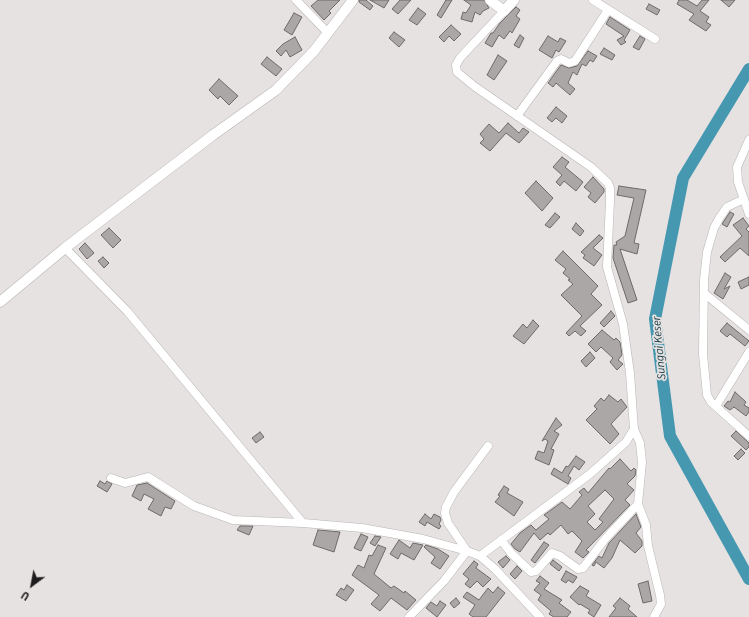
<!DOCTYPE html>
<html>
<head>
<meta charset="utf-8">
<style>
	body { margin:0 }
	#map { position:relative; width:749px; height:617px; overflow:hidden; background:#e6e2e1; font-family:"Source Sans 3",sans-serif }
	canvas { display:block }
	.north { position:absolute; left:12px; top:565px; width:40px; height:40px; -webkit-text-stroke:3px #e6e2e1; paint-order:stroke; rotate:212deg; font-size:11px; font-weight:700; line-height:16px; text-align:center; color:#1e1c1c }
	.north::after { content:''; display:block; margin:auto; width:14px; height:18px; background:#1e1c1c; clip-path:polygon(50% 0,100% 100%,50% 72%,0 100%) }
</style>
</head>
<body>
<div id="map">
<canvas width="749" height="617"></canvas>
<div class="north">U</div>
</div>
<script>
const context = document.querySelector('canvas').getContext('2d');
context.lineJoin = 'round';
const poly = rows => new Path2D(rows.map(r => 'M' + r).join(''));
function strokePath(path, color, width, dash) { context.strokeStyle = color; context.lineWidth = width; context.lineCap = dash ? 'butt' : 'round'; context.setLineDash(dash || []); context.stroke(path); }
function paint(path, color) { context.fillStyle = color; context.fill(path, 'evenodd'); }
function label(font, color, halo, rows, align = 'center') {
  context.font = font + ' "Source Sans 3",sans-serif'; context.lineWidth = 3.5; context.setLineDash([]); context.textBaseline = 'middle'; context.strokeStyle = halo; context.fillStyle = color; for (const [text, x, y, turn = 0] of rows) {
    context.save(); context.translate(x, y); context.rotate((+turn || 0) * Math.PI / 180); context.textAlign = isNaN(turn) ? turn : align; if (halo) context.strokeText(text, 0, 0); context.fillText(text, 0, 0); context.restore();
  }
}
const river = poly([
	[749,69,683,178,655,319,670,436,749,579]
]);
const building = poly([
	[318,0,340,0,329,11,331,13,324,20,311,6,318,0],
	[359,0,366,0,373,6,370,10,359,2,359,0],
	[370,0,389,0,384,8,370,0],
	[400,0,411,0,398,14,392,9,400,0],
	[446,0,452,0,441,18,437,15,446,0],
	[464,0,484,0,489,8,483,11,480,15,475,12,472,22,461,19,463,12,466,13,471,5,464,0],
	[679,0,687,0,697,6,702,0,709,0,700,11,709,17,706,22,711,25,706,31,689,20,694,14,677,4,679,0],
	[721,0,735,0,729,7,721,0],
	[649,4,660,10,657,15,646,9,649,4],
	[516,7,520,10,516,16,520,19,512,33,510,31,504,39,499,35,492,47,485,43,491,33,493,33,500,23,516,7],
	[418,8,426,14,417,25,409,20,418,8],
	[294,13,302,17,292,35,284,30,294,13],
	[610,17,630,30,624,40,626,42,621,45,617,40,624,36,606,24,610,17],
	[451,25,461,34,454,41,449,36,444,42,439,37,451,25],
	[394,32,405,40,399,47,389,38,394,32],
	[520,35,524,38,519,48,514,45,520,35],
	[548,36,558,42,560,38,566,41,559,52,556,50,552,58,539,50,548,36],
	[640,36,645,39,639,50,633,47,640,36],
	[295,37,302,50,290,57,286,50,281,56,276,51,283,44,295,37],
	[604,48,615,55,612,60,600,54,604,48],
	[588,51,597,56,593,62,590,60,586,66,582,64,577,75,573,72,568,83,575,89,570,95,556,83,553,87,548,83,561,65,569,68,577,66,588,51],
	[498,55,507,61,494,80,487,75,498,55],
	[267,57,282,69,276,76,261,64,267,57],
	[219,79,238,96,229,105,220,96,218,99,209,90,219,79],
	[556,107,567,116,562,123,556,118,552,122,547,118,556,107],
	[508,123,519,133,523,128,529,132,519,143,506,133,490,151,480,143,484,139,480,134,489,124,499,133,508,123],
	[562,157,569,162,565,167,583,182,576,191,564,181,560,186,556,182,562,175,553,167,562,157],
	[593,177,604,189,604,192,595,203,588,197,591,193,584,187,593,177],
	[536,181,553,198,542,211,525,193,536,181],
	[619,186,646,190,634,243,639,244,637,254,620,249,637,300,628,303,613,258,614,245,617,245,616,242,625,236,634,198,617,195,619,186],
	[730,212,734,214,727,227,722,224,730,212],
	[555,213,560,217,550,228,545,225,555,213],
	[743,218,749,226,746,229,749,232,749,256,740,248,725,262,720,257,742,236,733,225,743,218],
	[576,223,584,231,580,236,572,229,576,223],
	[109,228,121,240,113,248,101,235,109,228],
	[599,235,603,238,593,248,602,255,594,266,583,258,585,255,581,252,599,235],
	[85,243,94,253,87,259,79,249,85,243],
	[563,251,598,286,591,294,602,305,580,326,586,331,581,336,575,331,569,336,566,333,582,316,561,295,573,284,568,280,570,279,563,273,566,269,555,260,563,251],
	[103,257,109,263,104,268,98,261,103,257],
	[725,273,731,277,724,289,730,286,723,299,714,293,725,273],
	[749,277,749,285,741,289,738,282,749,277],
	[611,311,615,316,604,327,600,323,611,311],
	[533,320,539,326,524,344,513,336,523,324,527,328,533,320],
	[727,323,749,341,745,346,730,334,727,337,720,331,727,323],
	[602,330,614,340,616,338,620,342,622,355,618,360,623,364,617,370,610,362,613,358,601,347,596,352,588,344,602,330],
	[590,352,595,358,586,367,581,361,590,352],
	[735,392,746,402,744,405,749,408,749,412,746,416,734,407,730,410,724,406,728,401,730,402,735,392],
	[609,395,618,402,621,399,627,407,611,424,619,434,610,444,586,420,597,409,594,406,601,398,604,401,609,395],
	[556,418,562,425,554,431,559,434,551,449,554,450,549,465,535,459,538,451,544,453,548,441,545,439,542,441,556,418],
	[736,431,749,443,749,447,746,450,731,436,736,431],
	[260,432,264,437,256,443,252,438,260,432],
	[741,449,745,453,738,460,734,456,741,449],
	[576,456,585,462,579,470,574,466,568,476,571,478,568,484,551,474,554,468,562,473,566,466,568,467,576,456],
	[620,459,631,471,634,468,636,470,635,476,627,484,634,490,625,500,630,505,586,550,589,552,583,558,575,552,582,541,572,531,568,534,561,525,550,535,548,533,540,540,534,533,520,552,515,549,511,544,520,533,531,525,536,530,549,519,544,515,562,502,570,509,582,495,579,492,584,488,588,493,609,468,610,469,620,459],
	[605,490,614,499,599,519,603,522,595,530,587,522,595,514,588,506,605,490],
	[100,481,105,484,107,481,112,484,107,492,97,486,100,481],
	[147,483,175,501,171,509,165,507,161,516,148,509,154,499,144,494,141,501,132,496,137,485,147,483],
	[504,486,509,489,507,493,523,502,514,516,495,502,500,496,498,495,504,486],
	[425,514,431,519,434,514,440,517,441,520,439,524,441,526,439,529,427,522,425,526,419,522,425,514],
	[636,514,641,527,636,533,642,541,642,546,635,553,620,540,612,558,604,568,596,562,594,566,592,565,599,556,602,558,609,543,636,514],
	[240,526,253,526,249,535,237,530,240,526],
	[318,530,340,532,334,552,313,545,318,530],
	[361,534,368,537,361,551,354,548,361,534],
	[375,536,381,537,375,546,370,543,375,536],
	[399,540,410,548,413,543,423,545,414,560,401,553,398,559,390,554,399,540],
	[544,542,549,545,535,563,531,560,544,542],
	[378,545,386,548,374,574,391,588,394,586,404,593,405,591,416,600,407,610,391,598,380,611,371,604,379,595,352,575,358,565,364,568,369,555,372,556,378,545],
	[426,545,438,549,449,556,440,569,431,563,435,557,424,547,426,545],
	[506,556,510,560,503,568,498,562,506,556],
	[553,560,562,567,559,571,550,564,553,560],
	[474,561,478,564,476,568,491,579,483,587,477,581,470,588,465,584,469,579,463,574,474,561],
	[517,566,522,571,515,579,510,574,517,566],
	[566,571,577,577,573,583,568,580,566,583,561,580,566,571],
	[540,576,549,583,544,589,562,600,559,603,571,612,567,617,554,617,549,614,551,611,538,600,541,595,534,590,540,583,536,581,540,576],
	[648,581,652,601,643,603,638,584,648,581],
	[347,585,354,590,346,601,336,595,341,588,344,590,347,585],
	[580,586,589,591,586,596,601,605,594,617,588,613,590,610,580,604,579,605,570,597,580,586],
	[498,587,505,593,486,617,473,617,469,614,475,605,463,597,467,592,479,600,488,588,493,593,498,587],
	[456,598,460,603,454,608,450,603,456,598],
	[620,598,630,606,628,609,637,617,609,617,616,608,613,606,620,598],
	[440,601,446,605,437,617,426,608,431,602,437,606,440,601]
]);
const minor = poly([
	[296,0,328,33],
	[593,0,655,39],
	[517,116,557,61,561,59,569,63,575,61,608,10],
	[749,140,737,167,738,182,749,214],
	[744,199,727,207,720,217,714,228,707,252,704,280,703,354,707,395,711,402,749,436],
	[65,248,127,311,303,523,362,528,423,539,467,551,480,556,495,569,540,617],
	[704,293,749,330],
	[716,406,749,352],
	[111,478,125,483,148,477,194,506,233,520,303,523],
	[638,504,646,525,648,546,660,595,661,604,654,617],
	[501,540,511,553,531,572,536,571,552,553,560,556,578,569,583,568,605,539,638,504,642,462,640,443,634,429],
	[480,556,590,474,626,442,634,429,630,373,623,324,607,267,610,201,610,188,608,183,591,167,474,86,457,72,456,65,460,58,504,11],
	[409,617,444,581,467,551,448,523,445,513,446,507,454,492,488,446]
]);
const tertiary = poly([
	[490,0,504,11,514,0],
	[0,302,65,248,213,135,276,90,314,51,353,0]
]);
const waterNames = [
	["Sungai Keser",660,348,-95]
];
strokePath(river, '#4698b1', 12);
paint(building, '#aaa7a6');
strokePath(building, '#6e6a69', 1);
strokePath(minor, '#b8b5b4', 9);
strokePath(tertiary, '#b8b5b4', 11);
strokePath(minor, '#fff', 8);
strokePath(tertiary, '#fff', 10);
label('italic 12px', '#1a3f4b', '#e6e2e1', waterNames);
</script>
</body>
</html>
